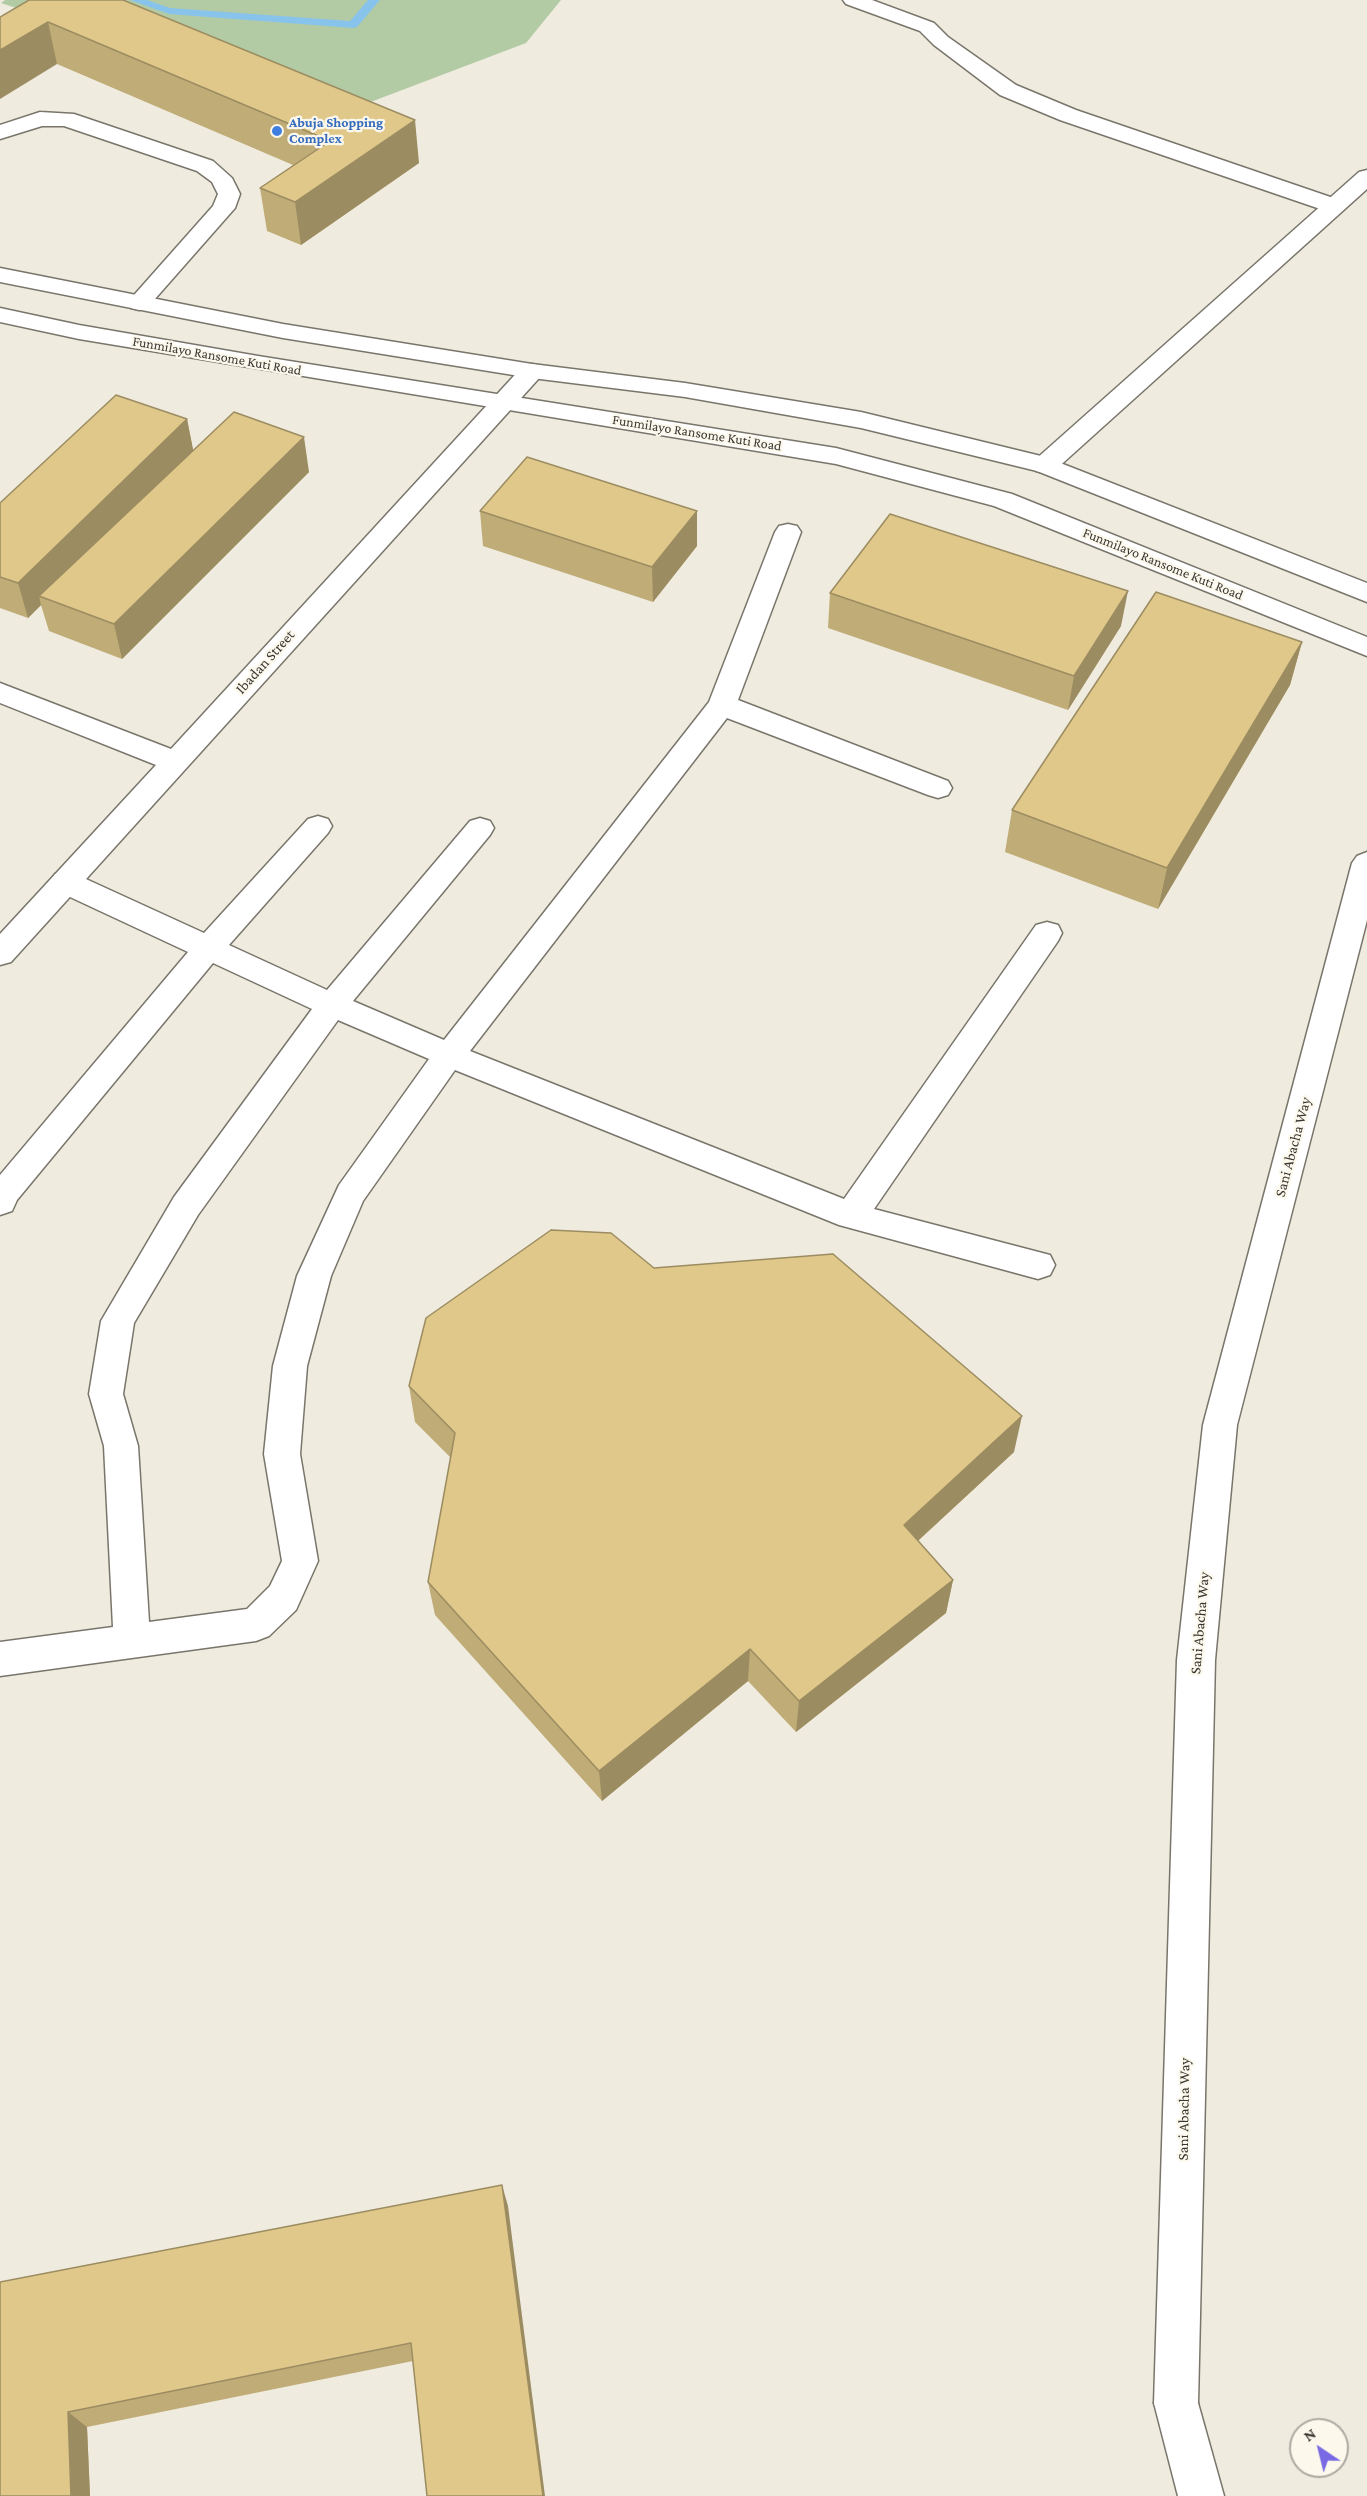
<!DOCTYPE html>
<html>
<head>
<meta charset="utf-8">
<style>
	body { margin:0 }
	#map { position:relative; width:1367px; height:2496px; overflow:hidden; background:#efebdf; font-family:"Crimson Pro",serif }
	canvas { display:block }
	.north { position:absolute; left:1289px; top:2418px; width:60px; height:60px; box-sizing:border-box; background:#fcf8ec; border:2px solid #aeaaa2; border-radius:50%; rotate:325deg; font-size:16px; font-weight:700; line-height:24px; text-align:center; color:#383632 }
	.north::after { content:''; display:block; margin:auto; width:21px; height:27px; background:#7969e4; clip-path:polygon(50% 0,100% 100%,50% 72%,0 100%) }
</style>
</head>
<body>
<div id="map">
<canvas width="1367" height="2496"></canvas>
<div class="north">N</div>
</div>
<script>
const context = document.querySelector('canvas').getContext('2d');
context.lineJoin = 'round';
function paint(path, color) { context.fillStyle = color; context.fill(path, 'evenodd'); }
const poly = rows => new Path2D(rows.map(r => 'M' + r).join(''));
function strokePath(path, color, width, dash) { context.strokeStyle = color; context.lineWidth = width; context.lineCap = dash ? 'butt' : 'round'; context.setLineDash(dash || []); context.stroke(path); }
function label(font, color, halo, rows, align = 'center') {
  context.font = font + ' "Crimson Pro",serif'; context.lineWidth = 4.5; context.setLineDash([]); context.textBaseline = 'middle'; context.strokeStyle = halo; context.fillStyle = color; for (const [text, x, y, turn = 0] of rows) {
    context.save(); context.translate(x, y); context.rotate((+turn || 0) * Math.PI / 180); context.textAlign = isNaN(turn) ? turn : align; if (halo) context.strokeText(text, 0, 0); context.fillText(text, 0, 0); context.restore();
  }
}
const green = poly([
	[5,0,561,0,526,43,339,114,1,3]
]);
const stream = poly([
	[130,0,147,0,170,8,350,21,368,0,380,0,357,27,353,28,169,14,130,0]
]);
const service = poly([
	[843,0,872,0,934,23,948,37,1016,85,1076,110,1342,201,1345,206,1342,211,1334,213,1326,211,1060,120,1000,95,934,45,920,31,846,4,843,0],
	[40,112,74,114,213,161,232,178,240,194,235,208,147,308,139,310,131,308,127,303,213,206,218,194,212,182,197,171,64,126,42,126,0,139,0,125,40,112],
	[788,524,797,526,801,532,738,700,948,781,952,788,948,795,938,798,928,795,727,718,470,1051,844,1199,1036,925,1047,922,1058,925,1062,933,1058,941,874,1209,1050,1255,1055,1265,1050,1275,1038,1279,839,1225,455,1070,363,1201,331,1276,307,1366,300,1454,318,1561,296,1610,269,1636,256,1641,0,1676,0,1642,113,1627,104,1446,89,1394,101,1321,174,1197,312,1009,213,963,17,1200,12,1211,0,1215,0,1175,188,952,55,890,50,882,55,874,65,871,75,874,204,933,308,819,318,816,328,819,332,826,328,833,229,945,327,990,470,821,480,818,490,821,494,828,490,835,353,1001,444,1040,709,702,775,532,779,526,788,524],
	[338,1020,429,1059,339,1185,297,1276,273,1366,264,1454,282,1561,270,1586,247,1609,149,1622,138,1446,123,1394,134,1323,198,1215,338,1020]
]);
const minor = poly([
	[1367,170,1367,189,1054,471,1045,473,1036,471,1032,465,1036,459,1359,172,1367,170],
	[532,364,541,366,544,371,541,376,11,962,0,965,0,934,156,765,0,703,0,683,171,749,523,366,532,364]
]);
const tertiary = poly([
	[0,268,283,324,532,364,685,383,861,412,1045,457,1367,583,1367,602,1037,471,861,428,685,397,532,378,283,338,0,282,0,268],
	[0,308,79,325,258,356,836,448,1012,494,1367,637,1367,656,994,506,836,464,79,339,0,322,0,308]
]);
const primary = poly([
	[1367,852,1367,920,1237,1425,1215,1660,1198,2403,1192,2419,1176,2425,1160,2419,1154,2403,1177,1660,1203,1425,1352,863,1357,856,1367,852]
]);
const motorway = poly([
	[1176,2381,1192,2387,1198,2403,1224,2496,1178,2496,1154,2403,1160,2387,1176,2381]
]);
const wall = poly([
	[29,0,419,163,301,245,267,231,260,188,293,165,57,64],
	[187,419,193,451,309,472,122,659,49,631,41,605,28,618,0,608,0,503],
	[480,511,697,511,697,546,653,602,483,546],
	[830,593,1121,626,1068,710,828,628],
	[1302,642,1290,685,1158,909,1005,852,1012,810],
	[654,1268,1014,1452,918,1541,953,1580,946,1613,796,1732,748,1681,602,1801,435,1615,428,1582,451,1458,415,1422,409,1386],
	[508,2206,413,2361,87,2427,90,2496,0,2496,0,2282]
]);
const shadedWall = poly([
	[48,22,57,64,0,99,0,50],
	[415,120,419,163,301,245,295,202],
	[187,419,194,454,39,596,41,605,28,618,18,583],
	[304,437,309,472,122,659,114,624],
	[697,511,697,546,653,602,652,567],
	[1128,591,1121,626,1068,710,1074,676],
	[1302,642,1290,685,1158,909,1167,868],
	[1022,1416,1014,1452,898,1559,904,1525],
	[953,1580,946,1613,796,1732,799,1701],
	[750,1649,748,1681,602,1801,599,1771],
	[502,2185,508,2206,545,2496,543,2496],
	[68,2412,87,2427,90,2496,71,2496]
]);
const building = poly([
	[29,0,123,0,415,120,295,202,260,188,330,141,48,22,0,50,0,17,29,0],
	[116,395,187,419,18,583,0,577,0,503,116,395],
	[234,412,304,437,114,624,39,596,234,412],
	[527,457,697,511,652,567,480,511,527,457],
	[890,514,1128,591,1074,676,830,593,890,514],
	[1156,592,1302,642,1167,868,1012,810,1156,592],
	[551,1230,611,1233,654,1268,833,1254,1022,1416,904,1525,953,1580,799,1701,750,1649,599,1771,428,1582,455,1433,409,1386,426,1318,551,1230],
	[502,2185,543,2496,427,2496,411,2343,68,2412,71,2496,0,2496,0,2282,502,2185]
]);
const markers = [
	[277,131,6,"#3f7fe0"]
];
const farShopnames = [
	["Abuja Shopping",289,123],
	["Complex",289,139]
];
const farStreetnames = [
	["Funmilayo Ransome Kuti Road",217,356,10],
	["Funmilayo Ransome Kuti Road",697,433,9],
	["Funmilayo Ransome Kuti Road",1163,564,22]
];
const streetNames = [
	["Ibadan Street",265,662,-48],
	["Sani Abacha Way",1293,1147,-75],
	["Sani Abacha Way",1200,1623,-85],
	["Sani Abacha Way",1184,2109,-89]
];
paint(green, '#b2cba4');
paint(stream, '#88c3eb');
strokePath(service, '#79756b', 3);
strokePath(minor, '#79756b', 3);
strokePath(tertiary, '#79756b', 3);
strokePath(primary, '#79756b', 3);
strokePath(motorway, '#79756b', 3);
paint(service, '#fff');
paint(minor, '#fff');
paint(tertiary, '#fff');
paint(primary, '#fff');
paint(motorway, '#fff');
paint(wall, '#c0ac77');
paint(shadedWall, '#9c8c61');
paint(building, '#dfc88a');
strokePath(building, '#9c8c61', 1.5);
for (const [x, y, r, color] of markers) { const dot = new Path2D(); dot.arc(x, y, r, 0, 2 * Math.PI); context.fillStyle = color; context.fill(dot); strokePath(dot, '#fcf8ec', 2); }
label('bold 14px', '#366cbe', '#fcf8ec', farShopnames, 'left');
label('14px', '#383632', '#fcf8ec', farStreetnames);
label('15px', '#383632', '#fcf8ec', streetNames);
</script>
</body>
</html>
